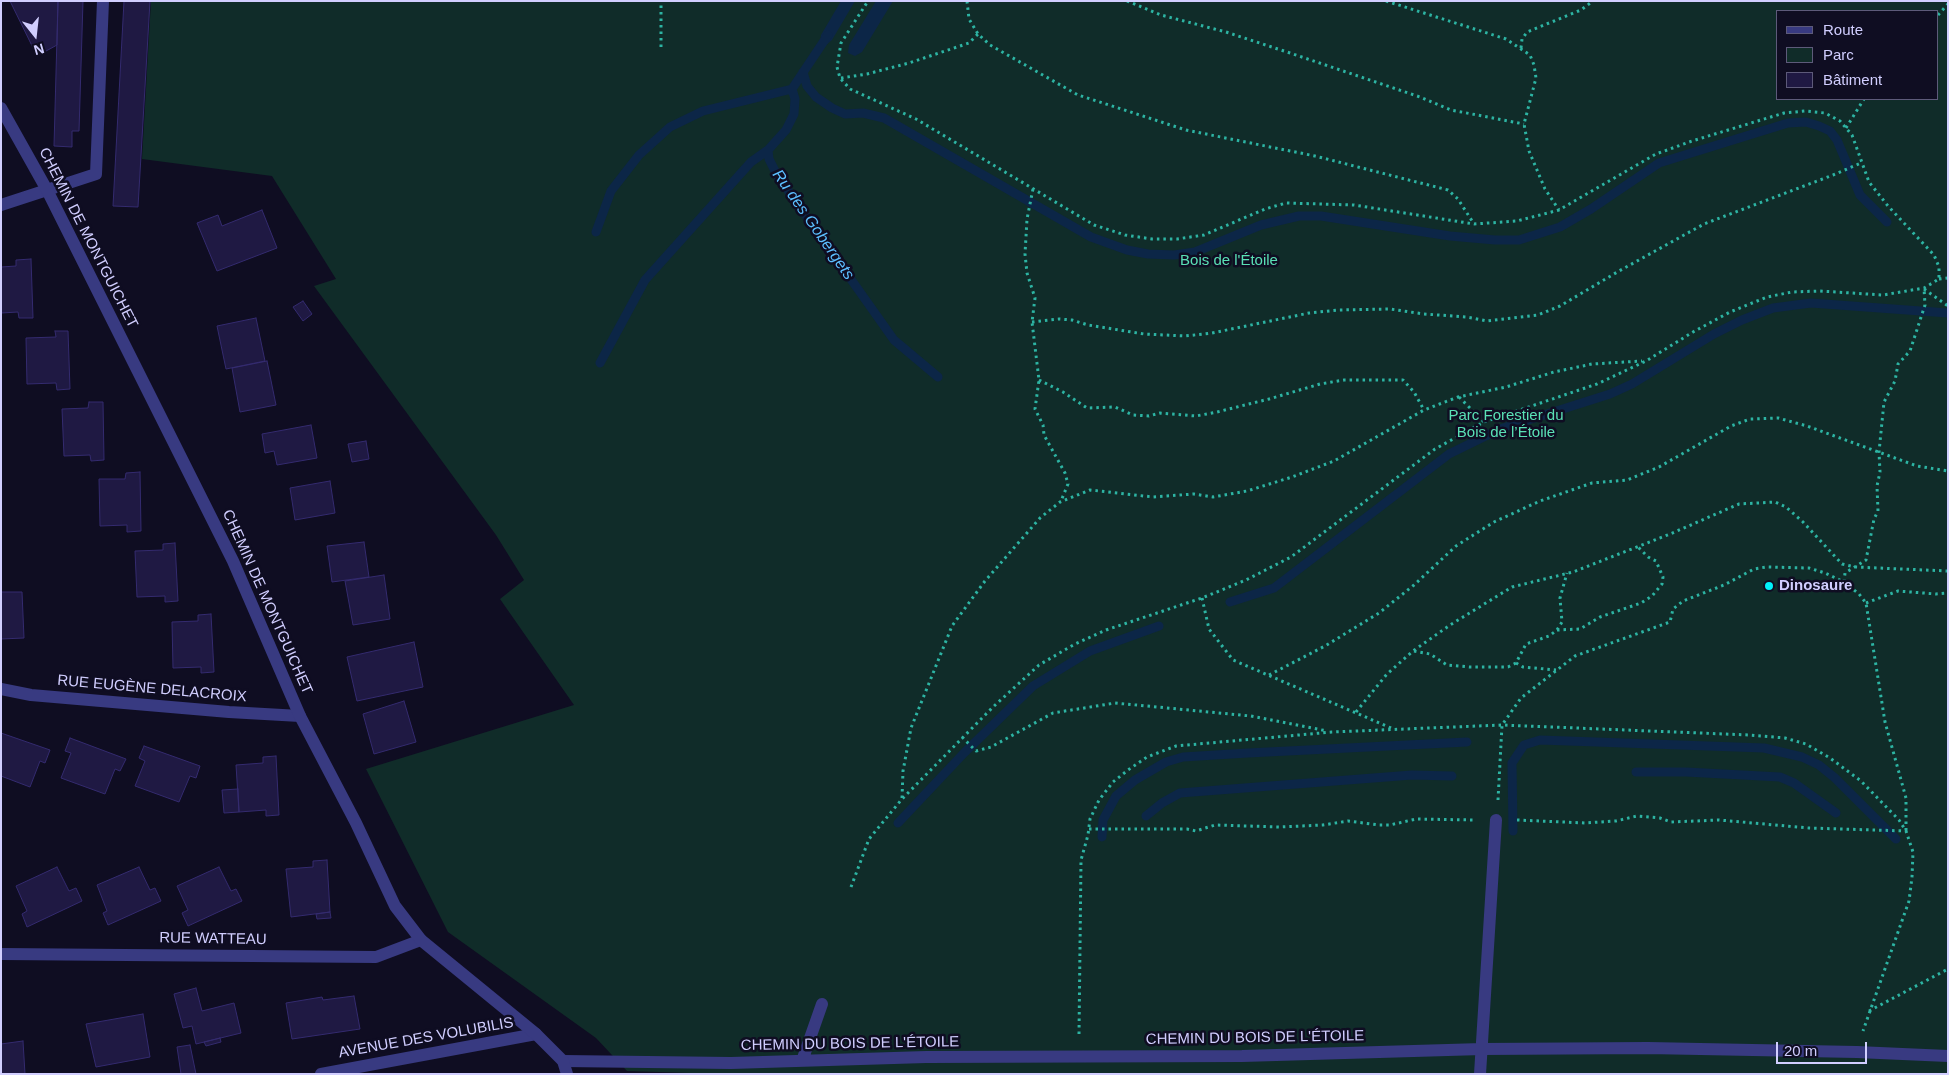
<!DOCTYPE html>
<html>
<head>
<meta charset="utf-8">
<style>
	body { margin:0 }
	#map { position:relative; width:1949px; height:1075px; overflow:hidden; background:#0f0d22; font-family:Arial,sans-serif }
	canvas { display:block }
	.frame { position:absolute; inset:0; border:2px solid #d1ceff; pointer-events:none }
	.legend { position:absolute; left:1776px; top:10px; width:162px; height:90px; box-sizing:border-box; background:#0f0d22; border:1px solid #5d5a7a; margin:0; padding:6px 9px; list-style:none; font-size:15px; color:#d1ceff }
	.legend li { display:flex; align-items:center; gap:10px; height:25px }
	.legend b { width:25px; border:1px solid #5d5a7a }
	.north { position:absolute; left:10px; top:10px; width:50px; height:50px; -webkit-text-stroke:4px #0f0d22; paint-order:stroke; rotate:164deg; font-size:14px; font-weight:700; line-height:20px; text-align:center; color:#d1ceff }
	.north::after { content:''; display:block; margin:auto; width:18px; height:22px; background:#d1ceff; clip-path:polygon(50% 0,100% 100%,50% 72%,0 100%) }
	.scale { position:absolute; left:1776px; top:1042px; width:91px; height:22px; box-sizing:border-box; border:2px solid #d1ceff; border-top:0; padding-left:6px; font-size:15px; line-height:18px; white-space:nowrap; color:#d1ceff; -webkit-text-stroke:4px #0f0d22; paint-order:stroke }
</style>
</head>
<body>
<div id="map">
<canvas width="1949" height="1075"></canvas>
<div class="frame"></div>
<ul class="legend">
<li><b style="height:6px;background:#383a81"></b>Route</li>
<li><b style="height:14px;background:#102c29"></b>Parc</li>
<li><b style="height:14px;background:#1f1943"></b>Bâtiment</li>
</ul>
<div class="north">N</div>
<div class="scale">20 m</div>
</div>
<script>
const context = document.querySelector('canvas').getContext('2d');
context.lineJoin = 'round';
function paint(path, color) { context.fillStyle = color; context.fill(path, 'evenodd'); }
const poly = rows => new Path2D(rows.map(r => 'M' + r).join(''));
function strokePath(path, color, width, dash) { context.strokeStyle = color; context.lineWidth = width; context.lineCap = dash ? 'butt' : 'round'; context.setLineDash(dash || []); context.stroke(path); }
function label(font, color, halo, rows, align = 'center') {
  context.font = font + ' Arial,sans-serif'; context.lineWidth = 5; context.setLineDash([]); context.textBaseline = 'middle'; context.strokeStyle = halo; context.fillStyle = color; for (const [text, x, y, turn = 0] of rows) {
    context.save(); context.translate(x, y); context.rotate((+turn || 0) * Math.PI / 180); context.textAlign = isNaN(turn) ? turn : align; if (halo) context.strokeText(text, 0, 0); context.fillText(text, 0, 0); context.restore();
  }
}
const green = poly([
	[151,1,1948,1,1948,1074,721,1074,627,1071,596,1038,448,932,366,769,574,705,500,599,524,580,496,535,314,286,336,279,272,176,142,159],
	[1778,11,1938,11,1938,99,1778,99]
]);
const water = poly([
	[841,1,855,1,832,40,826,45,820,43,821,35],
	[876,1,893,1,862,52,855,56,848,53,849,45]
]);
const stream = poly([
	[828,35,792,89,795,99,794,114,786,130,768,150,769,159,777,175,894,340,938,377],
	[803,72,807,86,816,97,832,108,845,114,863,113,884,118,1091,237,1127,250,1148,254,1174,255,1195,252,1261,225,1299,216,1321,216,1450,236,1495,240,1519,240,1560,227,1591,209,1659,163,1788,123,1806,122,1819,126,1830,131,1837,140,1860,195,1887,222],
	[596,232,611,191,639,155,670,127,703,111,792,89],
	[600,363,645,280,751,162,768,150],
	[1230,602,1274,588,1449,454,1500,429,1610,394,1632,384,1714,334,1742,320,1773,308,1811,303,1948,313],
	[1636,772,1686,772,1780,777,1794,783,1836,813],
	[1146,816,1162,803,1180,793,1412,775,1452,776],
	[898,823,964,753,1033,686,1090,651,1159,626],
	[1513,831,1512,763,1524,745,1540,740,1764,748,1802,757,1819,765,1835,778,1896,839],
	[1102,837,1103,820,1116,796,1135,780,1166,762,1183,757,1248,753,1467,742]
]);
const building = poly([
	[10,1,58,1,57,45,37,56,10,1],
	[58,1,83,1,79,131,72,131,72,147,54,146,58,1],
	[124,1,150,1,138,207,113,206,124,1],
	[262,210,277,248,217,271,197,223,218,215,222,226,262,210],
	[31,259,33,318,19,318,18,312,1,313,1,267,16,266,16,260,31,259],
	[303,301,312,314,303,321,293,307,303,301],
	[256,318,265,361,226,369,217,326,256,318],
	[55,331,68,331,70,389,57,390,56,383,27,384,26,338,56,337,55,331],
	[267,361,276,405,240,412,232,368,267,361],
	[89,402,103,402,104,460,91,461,90,455,64,456,62,409,88,408,89,402],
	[311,425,317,458,277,465,274,451,265,453,262,434,311,425],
	[366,441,369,459,352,462,348,444,366,441],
	[140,472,141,531,127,532,127,525,100,526,99,479,125,479,126,473,140,472],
	[330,481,335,513,295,520,290,488,330,481],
	[364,542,369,577,332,582,327,546,364,542],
	[175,543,178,601,165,602,165,596,137,597,135,551,163,550,163,544,175,543],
	[384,575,390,619,353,625,345,581,384,575],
	[1,592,22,592,24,638,1,639,1,592],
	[211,614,214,672,201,673,201,667,173,668,172,622,198,621,198,615,211,614],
	[414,642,423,687,357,701,347,657,414,642],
	[404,701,416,742,374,754,363,714,404,701],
	[1,733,50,750,45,763,40,761,30,787,1,776,1,733],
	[70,738,126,759,120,771,115,769,105,794,61,778,71,753,65,751,70,738],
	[144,746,200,766,196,778,190,776,179,802,135,786,145,761,139,758,144,746],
	[276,756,279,815,266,816,266,810,239,812,236,765,263,763,263,757,276,756],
	[238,789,239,812,224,813,222,790,238,789],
	[327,860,330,912,291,917,286,869,313,867,313,861,327,860],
	[57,867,69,891,76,888,82,901,27,927,22,914,27,911,16,886,57,867],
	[139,867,150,890,155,888,161,901,108,925,103,913,107,911,97,885,139,867],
	[219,867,231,891,236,889,242,901,188,926,182,913,188,910,177,886,219,867],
	[330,912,331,918,317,919,316,914,330,912],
	[196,988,202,1011,234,1003,241,1033,196,1044,192,1026,183,1028,174,994,196,988],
	[354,996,360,1029,292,1039,286,1003,322,997,323,1000,354,996],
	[143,1014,150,1057,96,1067,86,1024,143,1014],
	[220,1038,221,1042,206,1046,204,1042,220,1038],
	[23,1041,25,1074,1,1074,1,1044,23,1041],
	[190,1045,196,1074,181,1074,177,1047,190,1045]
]);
const path = poly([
	[967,1,969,19,978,34,990,45,1078,95,1186,130,1315,156,1448,190,1458,199,1474,224],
	[1127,1,1161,15,1226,32,1290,53,1420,97,1451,110,1524,124],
	[1386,1,1506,39,1530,55,1534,65,1536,78,1524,124,1529,151,1545,189,1559,210],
	[1938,15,1948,4],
	[661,47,661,1],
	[1521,48,1522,39,1527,32,1581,10,1593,1],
	[841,78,867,74,909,63,969,43,978,34],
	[1846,128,1864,99],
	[1033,189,1027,219,1025,254,1027,273,1035,298,1032,322,1039,380,1035,409,1043,425,1044,435,1065,473,1068,484,1061,501],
	[1939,279,1948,278],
	[1924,289,1948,306],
	[1032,322,1059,319,1072,320,1088,325,1144,334,1185,336,1212,333,1309,313,1338,310,1390,309,1424,314,1467,317,1487,321,1538,315,1560,306,1619,271,1704,224,1833,175,1861,163],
	[1039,380,1063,392,1087,408,1115,407,1133,415,1149,416,1160,413,1196,416,1217,412,1269,399,1320,384,1344,380,1403,380,1414,392,1424,410],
	[1459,397,1484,422],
	[1844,582,1845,573,1866,560,1874,519,1878,511,1877,486,1880,472,1879,452,1884,402,1895,381,1898,364,1910,351,1925,305,1924,288],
	[1202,598,1209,629,1233,660,1391,728],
	[1866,603,1898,591,1936,594,1948,593],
	[1557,630,1580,629,1600,617,1641,603,1652,596,1662,584,1663,577,1656,561,1648,557,1637,546],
	[1414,651,1430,654,1447,665,1470,667,1508,667,1516,663,1526,644,1549,636,1557,630,1562,622,1560,598,1567,573],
	[1516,663,1523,667,1556,670],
	[1269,675,1325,646,1379,613,1414,585,1456,546,1494,522,1540,501,1592,483,1627,480,1659,467,1731,426,1750,419,1778,418,1807,426,1917,466,1948,471],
	[1356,712,1387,674,1413,651,1450,625,1512,587,1573,572,1670,534,1739,504,1775,502,1786,507,1803,522,1842,564,1855,567,1948,571],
	[962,737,976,751,991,747,1053,713,1115,703,1251,716,1327,731],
	[902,798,903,771,911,728,952,626,985,581,1040,518,1060,502,1090,490,1153,497,1194,494,1213,497,1247,491,1292,477,1334,461,1424,410,1458,397,1506,387,1554,372,1592,364,1642,361],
	[1498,800,1502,725,1521,698,1575,656,1670,622,1673,609,1683,601,1724,585,1754,569,1766,567,1809,568,1825,573,1844,582,1859,594,1866,603,1885,722,1906,798,1906,831],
	[1517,820,1585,823,1616,821,1637,816,1660,818,1671,822,1719,820,1809,828,1906,831],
	[1089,829,1187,829,1196,831,1215,825,1280,827,1323,825,1348,821,1379,825,1390,825,1416,819,1475,820],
	[851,887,869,839,902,799,993,707,1039,665,1075,644,1106,630,1202,598,1246,580,1291,557,1435,449,1484,422,1597,384,1646,361,1693,332,1730,312,1767,297,1792,292,1820,291,1883,295,1924,288,1939,279,1939,267,1934,255,1888,206,1869,182,1852,135,1840,121,1825,113,1805,111,1784,113,1692,141,1656,154,1559,210,1517,221,1474,224,1354,205,1286,203,1265,209,1204,235,1177,239,1152,239,1125,235,1094,225,916,119,850,89,840,78,837,67,841,43,868,1],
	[1869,1011,1948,969],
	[1079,1034,1081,860,1088,835,1090,819,1099,800,1113,782,1128,770,1147,757,1176,746,1332,732,1502,725,1749,735,1785,738,1806,744,1830,758,1861,781,1899,820,1906,831,1913,852,1912,877,1909,901,1863,1031]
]);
const service = poly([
	[47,190,96,174,103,1],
	[563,1061,731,1063,926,1057,1242,1056,1482,1049,1648,1048,1857,1052,1948,1056],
	[802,1061,822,1004],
	[1480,1074,1496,820]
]);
const minor = poly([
	[1,205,47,190],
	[1,689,31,695,229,712,300,716],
	[1,954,376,957,421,940],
	[321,1074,536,1034]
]);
const tertiary = poly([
	[1,108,47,190,233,561,300,716,356,823,395,906,421,940,536,1034,563,1061,567,1074]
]);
const markers = [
	[1769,586,5,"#00f1f9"]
];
const streetNames = [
	["CHEMIN DE MONTGUICHET",88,238,63],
	["CHEMIN DE MONTGUICHET",267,602,66],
	["RUE EUGÈNE DELACROIX",152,689,5],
	["RUE WATTEAU",213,939,1],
	["AVENUE DES VOLUBILIS",426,1038,-10],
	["CHEMIN DU BOIS DE L'ÉTOILE",1255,1038,-1],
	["CHEMIN DU BOIS DE L'ÉTOILE",850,1044,-1]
];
const parkNames = [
	["Bois de l'Étoile",1229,261],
	["Parc Forestier du",1506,416],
	["Bois de l’Étoile",1506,433]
];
const poiNames = [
	["Dinosaure",1779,586]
];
const waterNames = [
	["Ru des Gobergets",813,225,55]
];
paint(green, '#102c29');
paint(water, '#0c2647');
strokePath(stream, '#0c2647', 9);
paint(building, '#1f1943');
strokePath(building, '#342b6f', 1);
strokePath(path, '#2db4a3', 3, [2.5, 4]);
strokePath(service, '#383a81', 12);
strokePath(minor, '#383a81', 12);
strokePath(tertiary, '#383a81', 12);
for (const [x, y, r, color] of markers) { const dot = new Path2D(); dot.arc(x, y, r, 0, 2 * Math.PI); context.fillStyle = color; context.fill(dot); strokePath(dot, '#0f0d22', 2); }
label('15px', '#d1ceff', '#0f0d22', streetNames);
label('15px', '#5ae0b5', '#0f0d22', parkNames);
label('bold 15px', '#d1ceff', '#0f0d22', poiNames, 'left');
label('italic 16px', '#5cbfff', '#0f0d22', waterNames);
</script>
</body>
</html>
